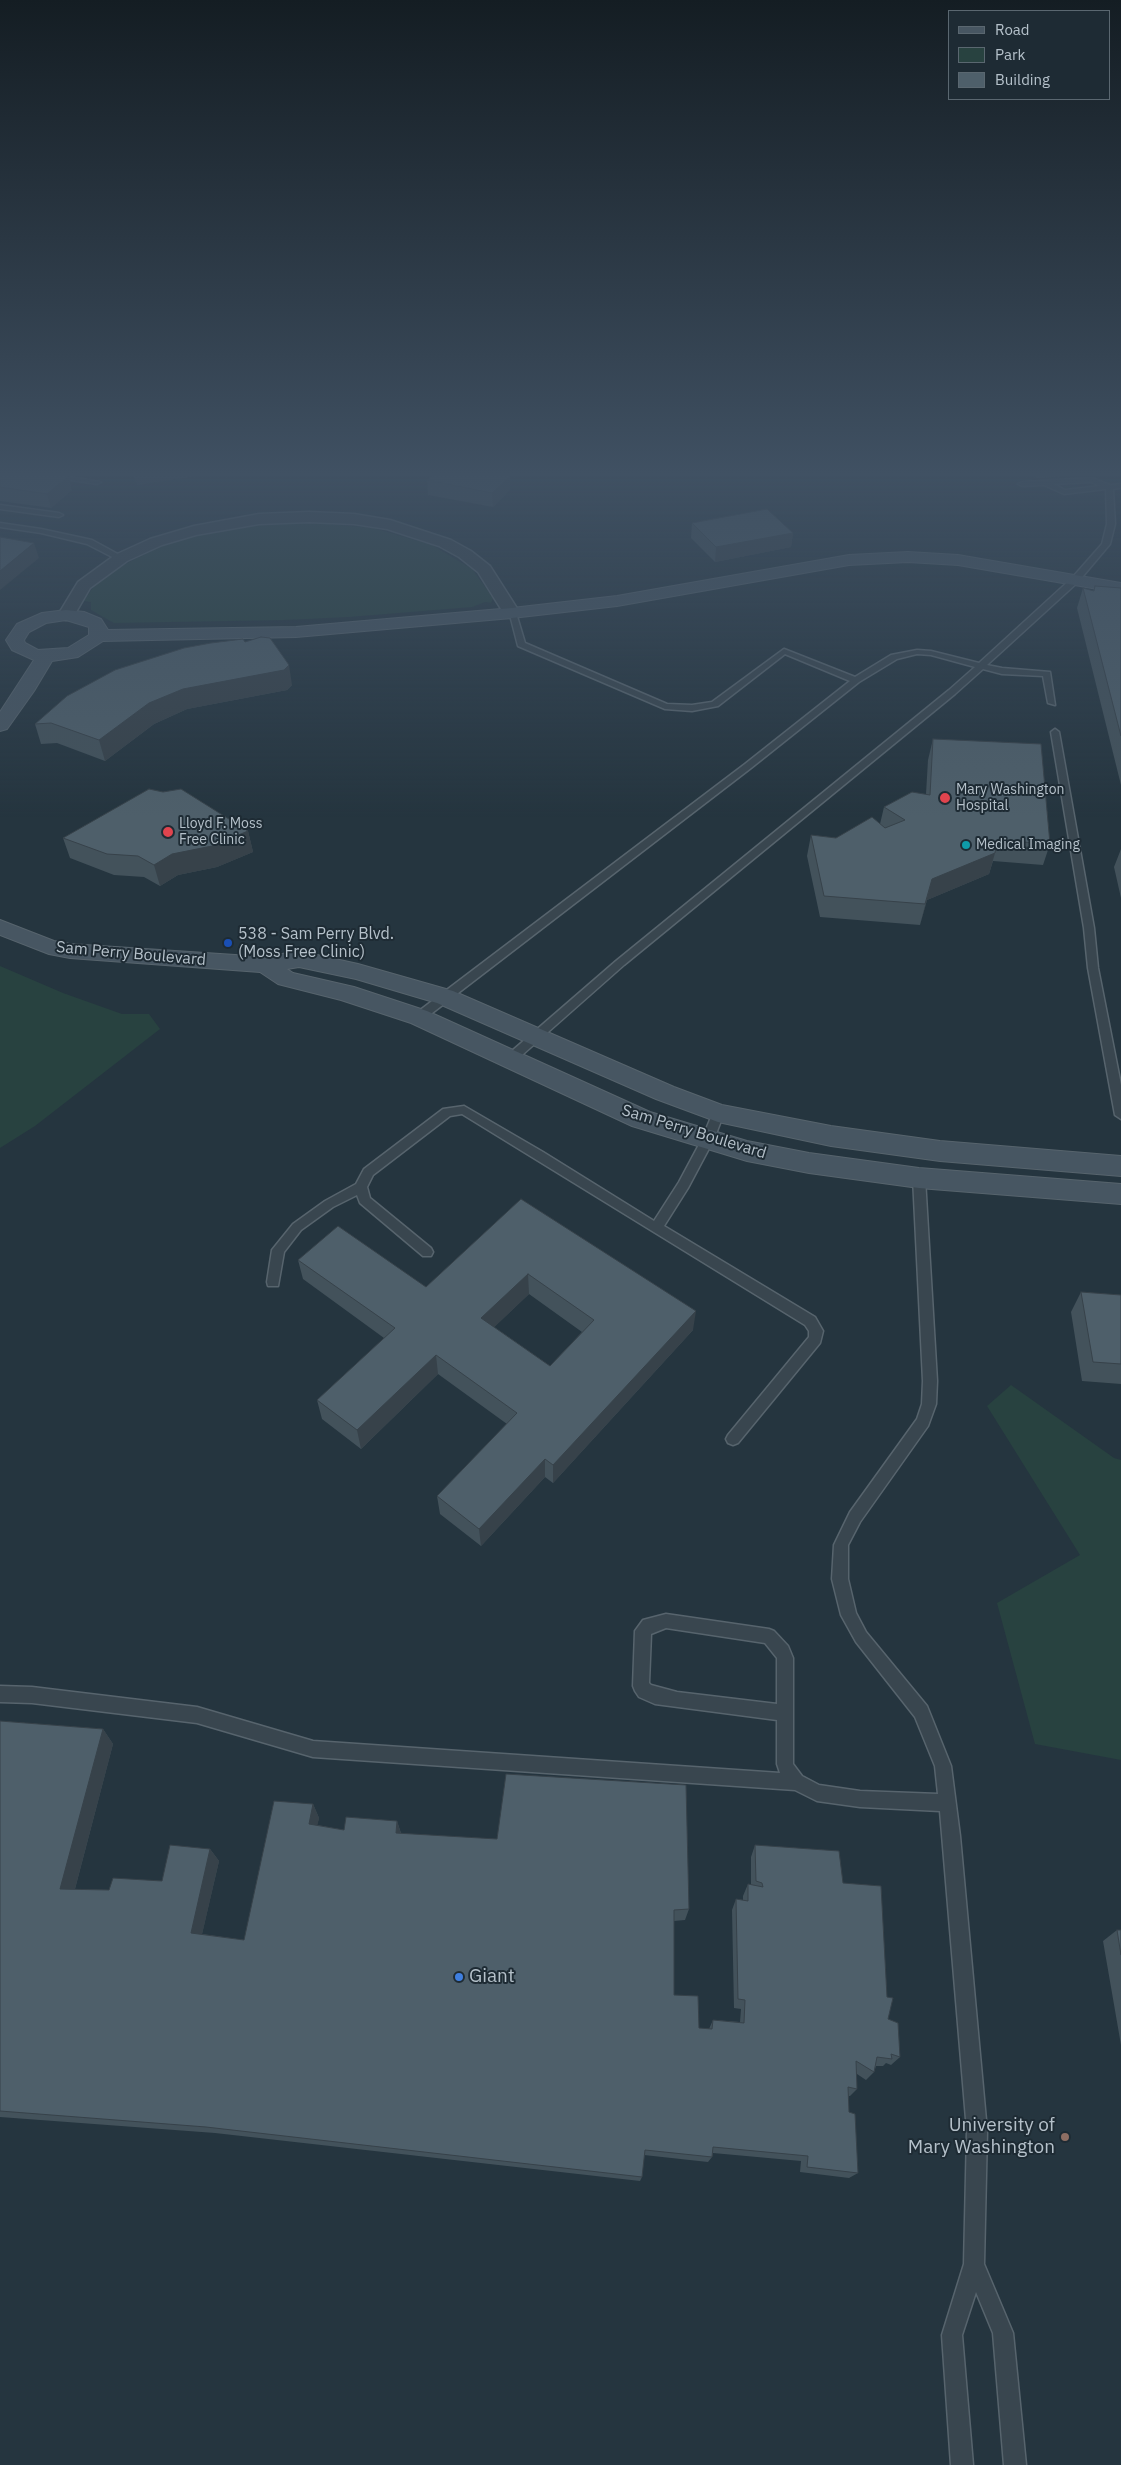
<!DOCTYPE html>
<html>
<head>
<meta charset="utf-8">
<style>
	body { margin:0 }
	#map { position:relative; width:1121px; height:2465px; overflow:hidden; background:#25353f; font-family:"IBM Plex Sans",sans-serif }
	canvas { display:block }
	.legend { position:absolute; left:948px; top:10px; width:162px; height:90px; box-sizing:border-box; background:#1e2b34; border:1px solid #5a6770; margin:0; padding:6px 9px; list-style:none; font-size:15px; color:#b5c1ca }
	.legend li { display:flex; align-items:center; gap:10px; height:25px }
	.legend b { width:25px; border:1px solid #5a6770 }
</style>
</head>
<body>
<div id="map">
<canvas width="1121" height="2465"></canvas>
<ul class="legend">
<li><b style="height:6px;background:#475662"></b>Road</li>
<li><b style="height:14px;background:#284240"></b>Park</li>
<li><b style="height:14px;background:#4e5f6a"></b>Building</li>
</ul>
</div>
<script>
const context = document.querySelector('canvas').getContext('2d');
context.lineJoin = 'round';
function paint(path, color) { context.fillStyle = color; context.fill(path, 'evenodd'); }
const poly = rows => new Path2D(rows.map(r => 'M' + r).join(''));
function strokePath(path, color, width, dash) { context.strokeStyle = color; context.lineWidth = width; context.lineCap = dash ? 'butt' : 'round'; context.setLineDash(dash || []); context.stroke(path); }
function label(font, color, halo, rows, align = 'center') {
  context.font = font + ' "IBM Plex Sans",sans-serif'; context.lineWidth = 4; context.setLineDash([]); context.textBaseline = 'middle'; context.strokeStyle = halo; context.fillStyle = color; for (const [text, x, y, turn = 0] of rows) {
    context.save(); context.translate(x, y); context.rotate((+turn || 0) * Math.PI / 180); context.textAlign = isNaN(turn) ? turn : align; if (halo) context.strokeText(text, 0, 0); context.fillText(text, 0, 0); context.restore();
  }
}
const green = poly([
	[309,522,373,528,432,545,472,569,493,598,491,603,485,602,472,607,349,617,284,620,114,623,91,610,91,602,84,601,94,586,112,571,161,546,211,531,252,524],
	[0,966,63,993,122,1014,149,1014,160,1029,35,1126,0,1148],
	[1011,1385,1114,1458,1121,1460,1121,1760,1035,1744,997,1603,1080,1555,987,1406]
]);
const lane = poly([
	[24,473,45,473,101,482,97,484,24,473],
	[1092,478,1110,485,1121,484,1121,488,1113,489,1115,524,1110,544,1078,582,987,665,1002,668,1050,672,1055,705,1048,703,1043,676,1002,674,983,669,955,694,624,965,513,1063,505,1063,503,1060,505,1057,616,961,949,690,975,667,931,655,917,654,897,659,859,682,751,768,423,1020,415,1020,414,1017,415,1014,745,764,850,681,785,654,718,706,692,711,665,709,518,646,509,611,516,613,525,643,667,704,692,705,712,702,784,649,855,677,891,655,917,650,931,651,979,663,1072,578,1102,544,1107,524,1106,489,1064,494,1044,485,1022,486,1018,484,1022,482,1092,478],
	[1091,482,1100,486,1065,490,1054,484,1091,482],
	[0,505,59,513,63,515,59,517,0,509,0,505],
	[0,523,41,529,92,540,125,558,118,560,87,544,41,533,0,527,0,523],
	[1055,729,1059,732,1094,928,1098,968,1121,1085,1121,1119,1115,1115,1088,968,1084,928,1051,732,1055,729],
	[464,1106,543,1152,654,1221,679,1182,702,1139,714,1110,722,1110,724,1113,714,1139,688,1188,664,1226,815,1317,823,1331,820,1343,738,1443,733,1445,728,1443,726,1439,728,1435,809,1337,809,1331,805,1325,462,1114,450,1116,373,1175,367,1187,370,1198,431,1248,433,1252,431,1256,423,1256,360,1203,357,1195,333,1207,301,1230,284,1252,278,1286,268,1286,267,1282,272,1250,293,1224,325,1201,356,1184,364,1169,443,1109,464,1106],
	[919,1173,925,1178,937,1381,936,1404,928,1426,860,1522,848,1545,848,1579,856,1613,866,1632,927,1706,951,1766,960,1836,987,2131,984,2264,1013,2333,1026,2465,1004,2465,993,2333,976,2292,962,2335,973,2465,951,2465,942,2335,964,2264,967,2131,940,1811,860,1807,817,1801,795,1790,313,1757,197,1723,32,1703,0,1702,0,1686,32,1687,197,1707,313,1741,780,1773,777,1764,777,1720,655,1704,639,1697,635,1691,633,1686,635,1631,643,1620,666,1614,769,1629,774,1631,788,1646,793,1658,793,1764,802,1776,819,1785,860,1791,938,1794,935,1766,915,1717,856,1642,841,1615,832,1579,834,1545,850,1512,917,1419,922,1404,923,1381,913,1178,919,1173],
	[666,1628,765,1643,777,1658,777,1704,677,1692,651,1685,649,1683,651,1634,666,1628]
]);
const street = poly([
	[309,512,354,514,390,520,451,540,471,551,490,566,520,613,518,617,512,618,506,617,478,572,459,557,439,546,387,529,354,524,309,522,259,524,196,535,162,545,127,561,90,588,72,619,66,620,60,619,58,615,78,582,115,555,150,539,194,526,259,514,309,512]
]);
const secondary = poly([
	[908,552,958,555,1121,583,1121,593,958,565,908,562,849,565,617,606,512,618,296,637,103,641,78,657,52,661,34,691,7,729,0,731,0,712,34,660,12,650,6,640,17,624,42,613,66,610,84,612,101,619,108,630,296,627,512,608,617,596,849,555,908,552],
	[66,620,89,627,89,635,68,648,38,650,25,643,24,640,29,632,46,623,66,620],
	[0,920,54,941,70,944,265,957,299,951,358,964,453,991,674,1087,722,1105,831,1126,940,1141,1121,1156,1121,1176,940,1161,831,1146,718,1122,656,1099,437,1003,356,979,299,967,287,969,293,973,354,987,427,1011,650,1112,747,1141,809,1153,919,1168,1121,1184,1121,1204,919,1188,809,1173,747,1161,632,1126,411,1023,341,1000,278,984,260,972,70,958,49,954,0,935,0,920]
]);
const wall = poly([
	[0,473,72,490,51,508,0,501],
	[73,473,101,473,97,476],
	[133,473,214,473,137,485],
	[1033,473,1099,473,1099,474,1037,478],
	[510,476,510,490,493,507,428,495,427,480],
	[692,523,793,533,791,547,715,562,691,538],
	[1095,586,1121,588,1121,785,1077,608,1083,588,1093,591],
	[245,642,292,685,287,690,187,709,154,724,105,761,57,743,41,744,35,724],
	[933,739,1050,844,1043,865,993,861,989,874,927,900,920,925,820,917,807,856,811,835,836,838,880,824,884,807,926,794,928,760],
	[248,831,253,852,217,867,178,875,160,886,144,877,114,875,70,858,63,838],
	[1121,849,1121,898,1114,867],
	[521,1199,693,1330,553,1483,545,1477,481,1546,440,1514,437,1496,507,1424,438,1374,361,1449,322,1419,317,1400,384,1338,303,1279,298,1260,426,1287],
	[529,1294,582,1332,550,1366,494,1327],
	[1081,1292,1121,1295,1121,1384,1082,1381,1071,1312],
	[0,1721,103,1729,113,1744,75,1889,109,1890,162,1881,210,1849,219,1861,202,1934,244,1940,313,1804,319,1818,317,1825,344,1830,397,1821,401,1833,689,1909,685,1920,674,1921,674,1995,699,2028,709,2029,713,2020,740,2022,741,2009,734,2008,732,1910,736,1899,743,1900,743,1896,748,1884,751,1885,751,1857,755,1845,843,1883,900,2057,891,2065,886,2063,883,2066,876,2066,874,2072,866,2080,857,2074,857,2089,850,2096,849,2096,849,2112,858,2173,849,2178,800,2172,801,2161,713,2153,712,2157,708,2162,644,2155,642,2177,640,2181,215,2133,0,2117],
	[1117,1930,1121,1930,1121,2045,1103,1941]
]);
const shadedWall = poly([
	[134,473,214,473,137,485],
	[69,476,72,490,51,508,47,494],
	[510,476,510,490,493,507,492,493],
	[793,533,791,547,715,562,716,547],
	[34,543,39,558,0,590,0,571],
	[289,665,292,685,287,690,187,709,154,724,105,761,99,740,149,703,183,689],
	[248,831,253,852,217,867,178,875,160,886,154,865,172,854],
	[995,853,989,874,927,900,920,925,932,879],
	[528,1274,529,1294,483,1338,481,1318],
	[696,1311,693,1330,553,1483,553,1465],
	[436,1355,438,1374,361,1449,357,1430],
	[545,1459,545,1477,481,1546,479,1529],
	[103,1729,113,1744,72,1900,60,1889],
	[313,1804,319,1818,315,1837,309,1824],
	[397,1821,401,1834,396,1833],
	[210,1849,219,1861,200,1943,191,1933]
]);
const building = poly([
	[0,473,52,473,69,476,47,494,0,487,0,473],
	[435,473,496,473,510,476,492,493,427,480,435,473],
	[767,509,793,533,716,547,692,523,767,509],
	[0,537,34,543,0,571,0,537],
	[1095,586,1121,588,1121,736,1083,588,1094,591,1095,586],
	[261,637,270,638,289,665,284,670,183,689,149,703,99,740,51,723,35,724,67,696,115,670,184,648,211,643,243,639,245,642,261,637],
	[933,739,1041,744,1050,844,997,840,995,853,932,879,925,904,824,896,811,835,836,838,872,817,885,828,905,820,884,807,912,792,930,795,933,739],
	[149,789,163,792,181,789,248,831,212,846,172,854,154,865,138,856,107,854,63,838,149,789],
	[521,1199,696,1311,553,1465,545,1459,479,1529,437,1496,517,1413,436,1355,357,1430,317,1400,395,1328,298,1260,338,1226,426,1287,521,1199],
	[528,1274,594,1320,550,1366,481,1318,528,1274],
	[1081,1292,1121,1295,1121,1364,1093,1362,1081,1292],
	[0,1721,103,1729,60,1889,109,1890,113,1878,162,1881,170,1845,210,1849,191,1933,244,1940,274,1801,313,1804,309,1824,344,1830,346,1817,397,1821,396,1833,497,1839,506,1774,686,1785,689,1909,674,1910,674,1995,698,1996,699,2028,712,2029,713,2020,744,2023,745,2000,738,1999,736,1899,748,1901,748,1884,763,1887,762,1883,756,1881,755,1845,839,1851,843,1883,881,1886,887,1997,893,1998,888,2019,898,2023,900,2057,891,2054,892,2059,877,2057,874,2072,856,2061,857,2089,848,2087,849,2112,855,2114,858,2173,807,2167,808,2156,713,2147,712,2157,645,2150,642,2177,206,2127,0,2111,0,1721],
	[1117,1930,1121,1930,1121,1955,1117,1930]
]);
const markers = [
	[945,798,6,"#e0444e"],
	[168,832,6,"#e0444e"],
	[966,845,5,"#0f9aa8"],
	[228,943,5,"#1a4fb4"],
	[459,1977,5,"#3f7fe0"],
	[1065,2137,5,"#8d6e63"]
];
const farPoinames = [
	["Mary Washington",956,790],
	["Hospital",956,806],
	["Lloyd F. Moss",179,824],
	["Free Clinic",179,840],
	["Medical Imaging",976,845]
];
const poiNames = [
	["538 - Sam Perry Blvd.",238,934],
	["(Moss Free Clinic)",238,952]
];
const streetNames = [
	["Sam Perry Boulevard",131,954,5],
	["Sam Perry Boulevard",694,1132,17]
];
const nearPoinames = [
	["Giant",469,1977],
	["University of",1055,2126,"right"],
	["Mary Washington",1055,2148,"right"]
];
paint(green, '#284240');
strokePath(lane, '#57646d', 3);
strokePath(street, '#57646d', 3);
strokePath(secondary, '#57646d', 2);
paint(lane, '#39464f');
paint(street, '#39464f');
paint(secondary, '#475662');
paint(wall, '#43525b');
paint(shadedWall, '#37424a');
paint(building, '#4e5f6a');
strokePath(building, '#37424a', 1);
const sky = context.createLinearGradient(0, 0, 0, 818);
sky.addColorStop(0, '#141d23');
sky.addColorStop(0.58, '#405163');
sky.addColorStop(1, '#40516300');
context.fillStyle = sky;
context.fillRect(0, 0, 1121, 818);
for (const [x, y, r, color] of markers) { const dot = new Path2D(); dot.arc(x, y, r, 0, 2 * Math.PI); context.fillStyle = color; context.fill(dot); strokePath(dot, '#1e2b34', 2); }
label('14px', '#b5c1ca', '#1e2b34', farPoinames, 'left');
label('16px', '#b5c1ca', '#1e2b34', poiNames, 'left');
label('16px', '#b5c1ca', '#1e2b34', streetNames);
label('19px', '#b5c1ca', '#1e2b34', nearPoinames, 'left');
</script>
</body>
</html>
